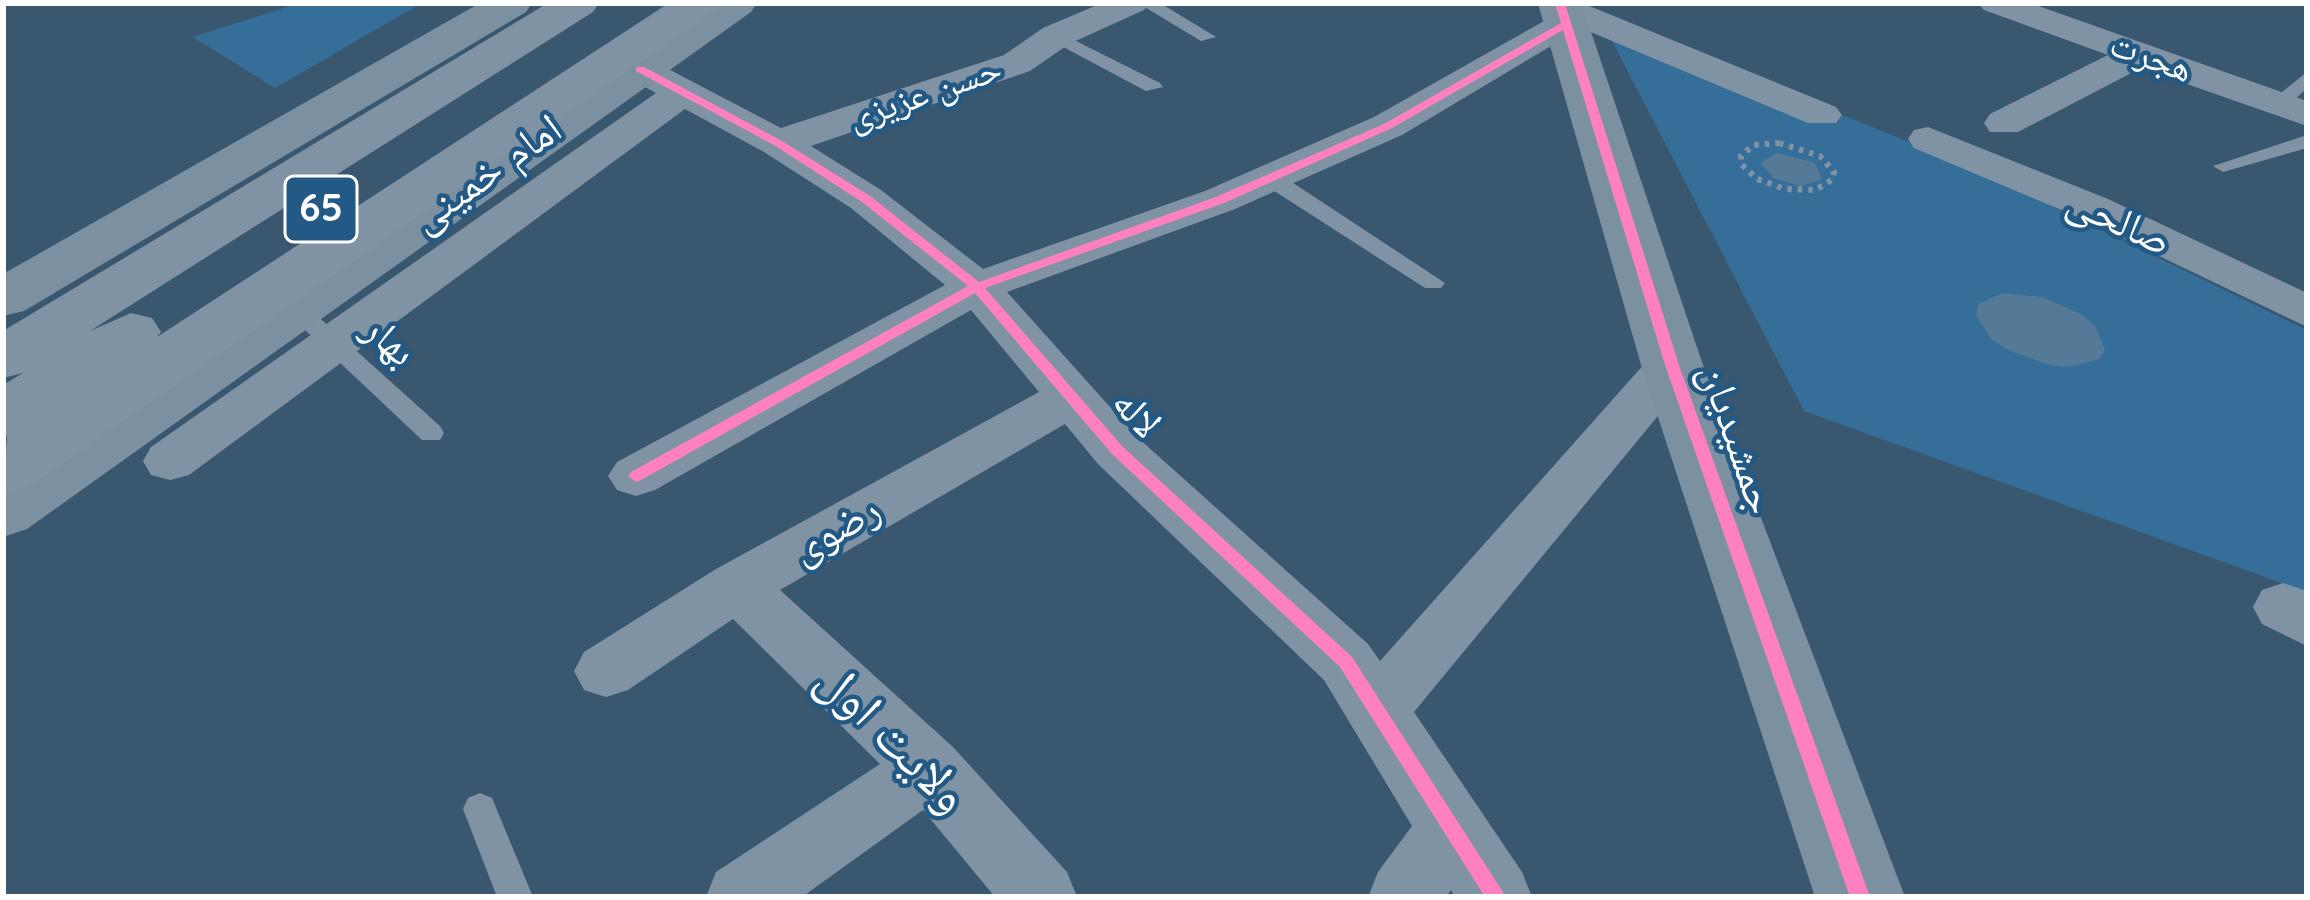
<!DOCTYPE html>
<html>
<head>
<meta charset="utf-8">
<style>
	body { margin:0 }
	#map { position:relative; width:2310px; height:900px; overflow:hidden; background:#39576f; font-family:Quicksand,sans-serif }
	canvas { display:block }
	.frame { position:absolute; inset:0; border:6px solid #fff; pointer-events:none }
</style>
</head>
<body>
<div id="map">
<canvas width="2310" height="900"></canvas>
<div class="frame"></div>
</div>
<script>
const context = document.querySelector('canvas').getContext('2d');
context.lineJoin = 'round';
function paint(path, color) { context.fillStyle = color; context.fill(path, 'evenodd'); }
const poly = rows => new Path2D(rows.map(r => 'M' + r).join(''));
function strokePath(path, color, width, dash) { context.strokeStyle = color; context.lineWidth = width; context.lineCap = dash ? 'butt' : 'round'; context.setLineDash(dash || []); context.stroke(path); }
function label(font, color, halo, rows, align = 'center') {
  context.font = font + ' Quicksand,"Noto Naskh Arabic",sans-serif'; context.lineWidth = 9; context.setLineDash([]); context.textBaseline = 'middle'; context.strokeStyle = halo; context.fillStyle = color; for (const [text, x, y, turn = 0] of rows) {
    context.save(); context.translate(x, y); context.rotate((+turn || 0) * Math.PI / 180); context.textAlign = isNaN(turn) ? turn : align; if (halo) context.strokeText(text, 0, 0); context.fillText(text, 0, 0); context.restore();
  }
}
const green = poly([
	[299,3,422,3,275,88,193,37],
	[1611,39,1850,118,1973,168,2307,330,2307,592,1804,411]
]);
const water = poly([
	[1777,153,1815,163,1822,179,1801,186,1773,178,1761,163],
	[2003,293,2042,297,2081,314,2095,326,2105,350,2099,359,2070,367,2049,365,2008,350,1991,339,1976,315,1978,304]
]);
const path = poly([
	[1779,143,1820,156,1834,172,1832,180,1815,190,1785,189,1757,179,1741,164,1741,156,1753,145,1779,143]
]);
const lane = poly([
	[1138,3,1160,3,1216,37,1201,41,1138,3],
	[1056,31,1160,83,1163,87,1146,91,1050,40,1047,36,1056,31],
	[2307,72,2307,88,2286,108,2272,108,2272,100,2307,72],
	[2307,135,2307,148,2223,172,2213,166,2307,135],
	[1270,172,1278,173,1445,283,1441,288,1425,288,1262,183,1262,173,1270,172],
	[294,299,302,302,440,426,444,433,440,440,422,440,286,312,282,307,286,302,294,299],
	[480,793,492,798,533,897,497,897,463,809,468,798,480,793]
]);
const street = poly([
	[1102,3,1150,3,1144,10,1069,44,1030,71,811,146,881,190,983,269,1205,191,1374,117,1553,16,1543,7,1546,3,1582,3,1836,107,1842,115,1836,123,1808,123,1581,28,1402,135,1235,209,1007,292,1136,436,1368,644,1380,661,1654,353,1672,348,1690,353,1697,365,1690,377,1414,712,1522,872,1532,897,1455,897,1451,890,1446,897,1368,897,1378,872,1412,826,1324,680,1098,464,1065,424,780,590,953,747,1067,872,1077,897,995,897,923,810,802,897,706,897,716,872,880,764,733,619,628,690,606,697,584,690,574,671,584,652,716,569,1039,392,971,310,655,490,636,496,617,490,608,476,617,462,945,285,851,208,764,152,685,109,189,475,170,480,151,475,143,461,151,447,656,93,627,77,621,69,627,61,653,61,781,128,1004,55,1043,28,1102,3],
	[1978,3,2030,3,2307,101,2307,126,2141,68,2018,132,1990,132,1984,123,1990,114,2108,55,1984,10,1978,3],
	[1928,127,2108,199,2307,293,2307,327,2078,217,1914,148,1908,139,1914,130,1928,127],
	[2283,583,2307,591,2307,646,2262,624,2253,607,2262,590,2283,583]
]);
const secondary = poly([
	[480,3,532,3,526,12,24,311,3,316,3,274,480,3],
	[707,3,757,3,751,12,27,529,3,537,3,476,707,3],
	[1542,3,1586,3,1583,8,1703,365,1905,897,1815,897,1641,365,1539,7,1542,3]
]);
const highway = poly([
	[548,3,599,3,593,12,90,331,131,313,152,318,161,332,157,337,669,3,719,3,713,12,27,488,3,495,7,436,3,437,3,385,23,373,3,378,3,331,548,3]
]);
const cycleway = poly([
	[1559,3,1570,3,1566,7,1679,365,1870,897,1850,897,1665,365,1563,30,1392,128,1224,203,985,288,1122,446,1352,657,1506,897,1485,897,1340,667,1112,454,975,293,641,480,636,482,628,476,631,472,968,286,862,202,774,145,636,71,636,67,644,67,782,141,870,196,979,282,1216,197,1384,124,1561,23,1556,7,1559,3]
]);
const farStreetnames = [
	["هجرت",2151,58,20],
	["حسن عزیزی",925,94,-19]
];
const shields = [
	[321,209,72]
];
const shieldNames = [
	["65",321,209]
];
const streetNames = [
	["امام خمینی",487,174,-35],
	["صالحی",2119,222,25],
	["بهار",389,341,42],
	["لاله",1136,414,47],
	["جمشیدیان",1737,439,71],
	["رضوی",836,530,-30]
];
const nearStreetnames = [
	["ولایت اول",892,738,45]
];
paint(green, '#366e9a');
paint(water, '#547a97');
strokePath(path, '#8093a5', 6, [4.5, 6]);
paint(lane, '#8093a5');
paint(street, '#8093a5');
paint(secondary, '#7b90a1');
paint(highway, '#8093a4');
paint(cycleway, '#ff80c0');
label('36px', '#fff', '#235985', farStreetnames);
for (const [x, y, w] of shields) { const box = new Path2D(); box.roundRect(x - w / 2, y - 33, w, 66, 9); context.fillStyle = '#235985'; context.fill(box); strokePath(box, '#fff', 3); }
label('bold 39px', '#fff', null, shieldNames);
label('42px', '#fff', '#235985', streetNames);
label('51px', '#fff', '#235985', nearStreetnames);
</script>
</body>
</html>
